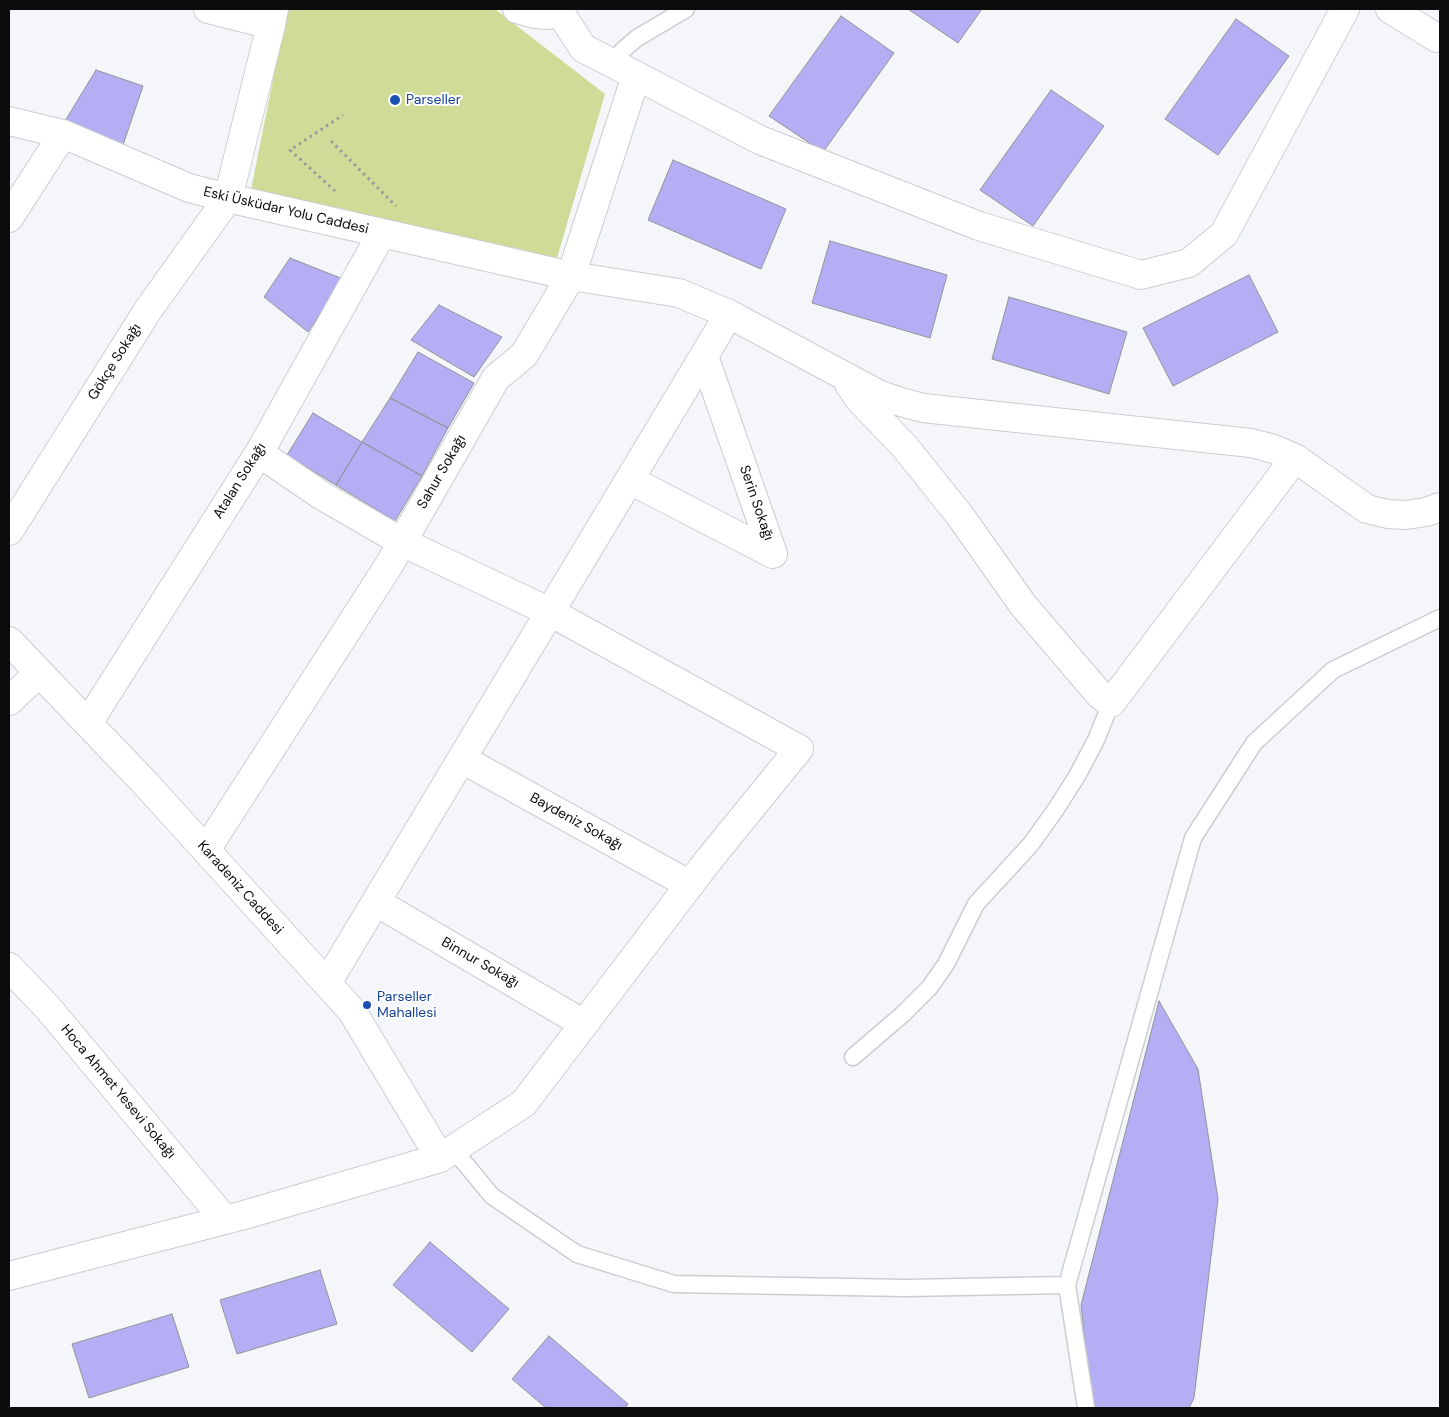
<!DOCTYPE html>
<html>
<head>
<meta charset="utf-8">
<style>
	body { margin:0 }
	#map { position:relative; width:1449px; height:1417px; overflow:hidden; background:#f5f6fa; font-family:"DM Sans",sans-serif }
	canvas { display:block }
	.frame { position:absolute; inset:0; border:10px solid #0b0b0c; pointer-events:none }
</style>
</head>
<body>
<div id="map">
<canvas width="1449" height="1417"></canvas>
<div class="frame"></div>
</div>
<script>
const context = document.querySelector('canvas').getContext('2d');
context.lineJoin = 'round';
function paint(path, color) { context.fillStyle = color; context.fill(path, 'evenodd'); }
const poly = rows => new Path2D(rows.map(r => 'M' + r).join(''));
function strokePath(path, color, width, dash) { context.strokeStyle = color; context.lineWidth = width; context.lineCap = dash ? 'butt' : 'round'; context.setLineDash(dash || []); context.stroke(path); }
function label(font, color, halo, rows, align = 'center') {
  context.font = font + ' "DM Sans",sans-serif'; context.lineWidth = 4; context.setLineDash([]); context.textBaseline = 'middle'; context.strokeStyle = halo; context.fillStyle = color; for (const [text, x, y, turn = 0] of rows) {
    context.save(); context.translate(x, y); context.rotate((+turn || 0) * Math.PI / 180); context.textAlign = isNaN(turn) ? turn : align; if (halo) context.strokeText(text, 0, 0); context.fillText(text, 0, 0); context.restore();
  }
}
const green = poly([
	[287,9,495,9,605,94,557,258,250,195]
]);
const building = poly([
	[908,9,982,9,958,43,908,9],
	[841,16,894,53,823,152,769,116,841,16],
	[1236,19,1289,56,1218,155,1165,119,1236,19],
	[96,70,143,86,122,148,65,121,96,70],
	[1051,90,1104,126,1033,226,980,190,1051,90],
	[673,160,786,209,761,269,648,220,673,160],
	[830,241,947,275,930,338,812,303,830,241],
	[290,258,343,279,308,332,264,297,290,258],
	[1249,275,1278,332,1173,386,1143,328,1249,275],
	[1009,297,1127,332,1109,394,992,359,1009,297],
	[439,305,502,337,474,377,411,340,439,305],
	[418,352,474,383,448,428,390,398,418,352],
	[390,398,448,428,422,476,362,442,390,398],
	[313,413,362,442,336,485,287,455,313,413],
	[362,442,422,476,395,521,336,485,362,442],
	[1159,1001,1198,1069,1218,1199,1194,1398,1189,1408,1092,1408,1081,1305,1159,1001],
	[430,1242,509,1309,472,1352,393,1285,430,1242],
	[320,1270,337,1324,237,1354,220,1300,320,1270],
	[172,1314,189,1367,89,1398,72,1344,172,1314],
	[549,1336,628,1404,625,1408,546,1408,512,1379,549,1336]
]);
const path = poly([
	[331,141,396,206],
	[335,191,290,150,343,115]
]);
const service = poly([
	[612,63,623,50,637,38,686,9],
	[853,1057,903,1014,930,987,946,964,976,904,1031,844,1056,809,1077,776,1096,740,1111,703],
	[453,1149,492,1196,577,1254,674,1284,906,1288,1067,1285],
	[1086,1408,1067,1285,1193,838,1254,743,1333,670,1440,618]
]);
const minor = poly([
	[208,9,271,25],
	[517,9,535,14,548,15,560,12],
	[558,9,583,48,760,140,979,226,1141,275,1189,263,1224,234,1345,9],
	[1390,9,1437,38],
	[9,121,63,134,189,188,228,198,571,276,679,293,729,314,880,395,901,402,923,408,1251,443,1274,449,1295,458,1367,509,1388,514,1406,515,1426,512,1440,507],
	[9,218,63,134],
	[849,384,860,400,905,447,961,517,1023,605,1100,695,1111,703,1295,458],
	[259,453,321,495,402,542,550,612,799,749,707,862,524,1103,440,1158],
	[630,480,773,554,704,356],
	[9,531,148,310,228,198,271,25,274,9],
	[9,701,39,673],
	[88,723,259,453,382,233],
	[462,759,690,885],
	[206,850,389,565,496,378,524,355,571,276,636,76],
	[376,902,584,1024],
	[9,967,48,1008,225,1220],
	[327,983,729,314]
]);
const tertiary = poly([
	[9,641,145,783,352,1011,440,1158,244,1215,9,1276]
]);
const markers = [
	[395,100,6,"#1a4fb4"],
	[367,1005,5,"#1a4fb4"]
];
const transitNames = [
	["Parseller",406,100],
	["Parseller",377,997],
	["Mahallesi",377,1013]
];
const streetNames = [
	["Eski Üsküdar Yolu Caddesi",286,211,13],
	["Gökçe Sokağı",115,362,-58],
	["Sahur Sokağı",442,472,-60],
	["Atalan Sokağı",240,481,-58],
	["Serin Sokağı",756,503,71],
	["Baydeniz Sokağı",576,822,29],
	["Karadeniz Caddesi",240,888,48],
	["Binnur Sokağı",480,963,30],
	["Hoca Ahmet Yesevi Sokağı",118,1092,50]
];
paint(green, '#cedc97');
paint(building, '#b4aef4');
strokePath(building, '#939397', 1);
strokePath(service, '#cccdd1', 19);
strokePath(minor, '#cccdd1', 30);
strokePath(tertiary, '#cccdd1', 30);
strokePath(path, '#9a9b9d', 3, [2.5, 4]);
strokePath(service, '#fff', 16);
strokePath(minor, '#fff', 28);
strokePath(tertiary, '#fff', 28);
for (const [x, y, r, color] of markers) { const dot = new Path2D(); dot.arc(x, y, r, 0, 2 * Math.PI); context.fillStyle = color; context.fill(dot); strokePath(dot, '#fff', 2); }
label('14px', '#164399', '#fff', transitNames, 'left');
label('14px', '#0b0b0c', '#fff', streetNames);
</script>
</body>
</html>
